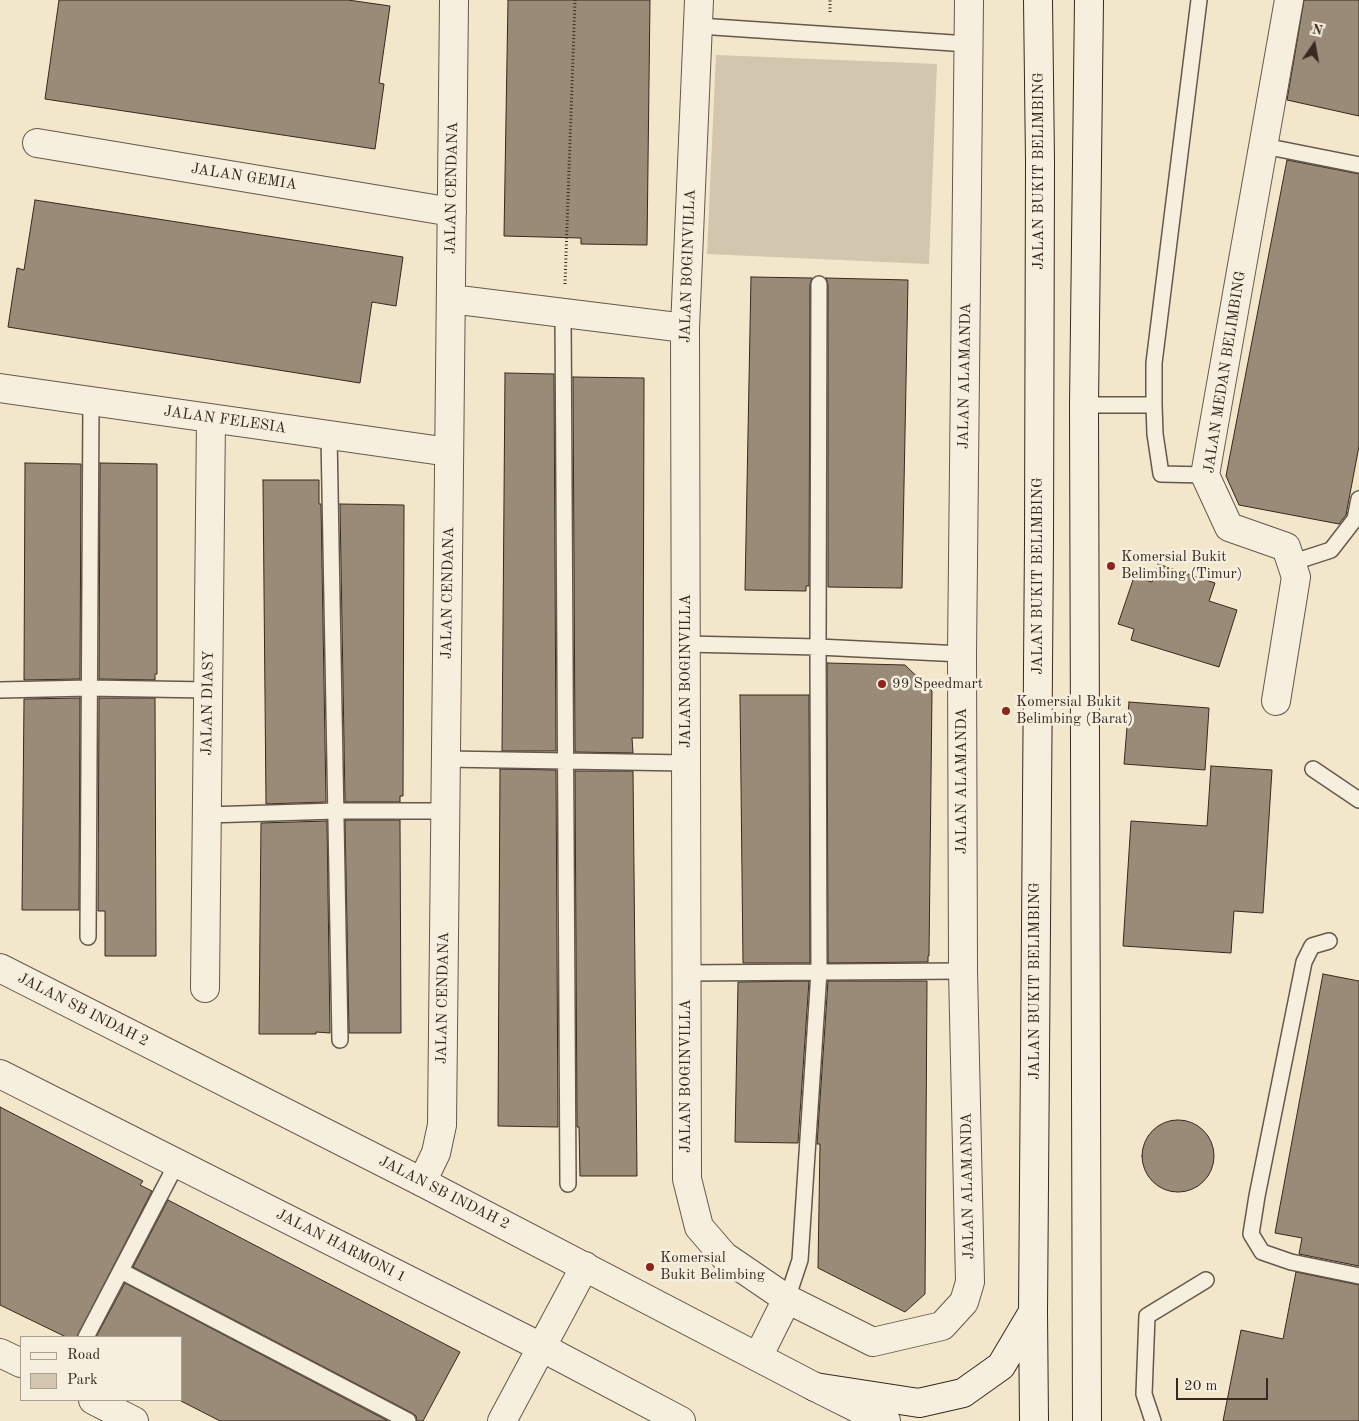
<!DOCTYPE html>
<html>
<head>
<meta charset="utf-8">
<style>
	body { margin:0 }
	#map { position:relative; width:1359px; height:1421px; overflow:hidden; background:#f2e6cb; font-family:"Old Standard TT",serif }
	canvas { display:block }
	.legend { position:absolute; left:20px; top:1336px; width:162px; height:65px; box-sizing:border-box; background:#f7efdd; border:1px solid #ab9f91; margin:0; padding:6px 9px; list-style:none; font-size:15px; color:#38281f }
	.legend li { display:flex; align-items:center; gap:10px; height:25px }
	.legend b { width:25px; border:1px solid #ab9f91 }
	.north { position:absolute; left:1289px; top:20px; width:50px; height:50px; -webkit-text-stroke:4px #f7efdd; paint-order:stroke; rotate:12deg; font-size:14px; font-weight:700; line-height:20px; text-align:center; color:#38281f }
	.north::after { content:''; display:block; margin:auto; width:18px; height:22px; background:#38281f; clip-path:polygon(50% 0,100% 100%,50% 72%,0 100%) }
	.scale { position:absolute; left:1176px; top:1378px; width:92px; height:22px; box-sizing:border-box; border:2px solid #38281f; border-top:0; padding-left:6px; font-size:15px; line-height:18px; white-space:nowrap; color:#38281f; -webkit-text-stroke:4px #f7efdd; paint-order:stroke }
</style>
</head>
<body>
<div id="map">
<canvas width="1359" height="1421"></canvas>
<ul class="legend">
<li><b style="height:6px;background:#f7efdd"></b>Road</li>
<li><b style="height:14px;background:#d2c6ae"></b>Park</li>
</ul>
<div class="north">N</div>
<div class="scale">20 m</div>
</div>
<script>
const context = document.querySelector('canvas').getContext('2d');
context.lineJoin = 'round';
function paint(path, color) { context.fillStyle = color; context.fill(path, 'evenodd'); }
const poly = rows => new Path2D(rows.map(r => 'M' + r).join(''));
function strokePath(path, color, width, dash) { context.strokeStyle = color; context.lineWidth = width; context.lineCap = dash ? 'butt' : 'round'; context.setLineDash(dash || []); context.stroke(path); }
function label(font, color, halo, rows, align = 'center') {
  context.font = font + ' "Old Standard TT",serif'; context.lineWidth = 5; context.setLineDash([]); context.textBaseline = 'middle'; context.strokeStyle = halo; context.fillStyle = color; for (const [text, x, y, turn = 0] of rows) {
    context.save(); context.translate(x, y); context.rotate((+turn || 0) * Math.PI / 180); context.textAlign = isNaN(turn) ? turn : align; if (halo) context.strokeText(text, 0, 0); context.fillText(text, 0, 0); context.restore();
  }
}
const green = poly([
	[716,55,937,64,929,264,707,254]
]);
const building = poly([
	[59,0,348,0,390,6,379,83,384,84,375,149,45,99,59,0],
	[508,0,650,0,647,245,581,244,581,238,504,236,508,0],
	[1304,0,1359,0,1359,116,1287,100,1304,0],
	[1287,160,1359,174,1359,446,1346,515,1339,524,1239,505,1226,476,1287,160],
	[35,200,403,257,396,306,372,302,360,383,8,327,17,268,24,270,35,200],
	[751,277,812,278,810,284,809,586,806,586,806,591,745,590,751,277],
	[826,278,908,280,902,588,828,587,828,284,826,278],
	[505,373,554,374,556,751,502,751,505,373],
	[573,377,644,378,643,738,632,738,633,753,575,752,573,377],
	[25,463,81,464,80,679,24,680,25,463],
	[100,463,157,464,157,674,155,674,155,680,99,679,100,463],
	[263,480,319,480,319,504,321,504,326,802,266,804,263,480],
	[340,504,404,505,403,796,400,796,400,802,345,802,340,504],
	[1158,564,1215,583,1209,601,1237,610,1219,667,1131,640,1134,629,1118,624,1134,577,1152,582,1158,564],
	[827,663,905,665,932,691,929,956,928,956,928,962,828,963,827,663],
	[740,695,809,695,810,963,743,963,740,695],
	[80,698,79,910,22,910,24,699,80,698],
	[99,698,155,698,156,956,105,956,105,911,98,911,99,698],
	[1129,702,1209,708,1205,770,1124,764,1129,702],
	[1211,766,1272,770,1263,913,1234,911,1231,953,1123,946,1131,821,1207,826,1211,766],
	[500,769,556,770,558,1127,498,1126,500,769],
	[575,771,633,771,637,1176,580,1176,579,1127,577,1127,575,771],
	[345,820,400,820,401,1033,349,1033,345,820],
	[327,821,330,1033,316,1032,316,1034,259,1034,261,823,327,821],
	[1323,974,1359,981,1359,1266,1299,1254,1302,1238,1275,1233,1323,974],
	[809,981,798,1143,735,1142,738,982,809,981],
	[828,981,927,981,925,1294,905,1312,818,1268,820,1144,817,1144,828,981],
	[0,1107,143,1181,140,1185,152,1191,77,1337,66,1337,0,1305,0,1107],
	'1142 1156a36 36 0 1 1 72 0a36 36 0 1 1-72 0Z',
	[168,1200,460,1352,423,1421,417,1421,416,1416,412,1413,133,1267,168,1200],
	[1296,1272,1359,1285,1359,1421,1223,1421,1241,1330,1283,1339,1296,1272],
	[125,1283,388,1421,220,1421,181,1401,181,1337,96,1337,125,1283]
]);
const path = poly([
	[830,12,830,0],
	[565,284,575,0]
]);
const service = poly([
	[1199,0,1154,363,1154,405,1155,434,1161,474,1205,475],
	[699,26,968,44],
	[1264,146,1359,165],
	[563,313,568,1184],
	[1084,405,1154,405],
	[329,435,340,1040],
	[1291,563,1331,550,1355,519,1359,499],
	[686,644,818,647,962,654],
	[0,690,89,688,208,690],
	[446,759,686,763],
	[1313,769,1359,800],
	[207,815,336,811,445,811],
	[88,937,91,401],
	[1329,941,1312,946,1304,962,1257,1196,1251,1234,1262,1252,1291,1262,1359,1276],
	[686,973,963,971],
	[121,1271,408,1421],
	[787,1299,800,1260,819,972,818,647,819,284],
	[86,1337,177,1163],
	[1153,1421,1144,1394,1147,1316,1206,1280]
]);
const minor = poly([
	[699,0,685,328,687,1179,699,1227,724,1256,787,1299,873,1342,942,1326,964,1302,970,1282,963,971,962,654,969,0],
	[37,143,452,212],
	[451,299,685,328],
	[0,388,449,452],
	[1276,701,1296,577,1286,547,1229,527,1205,475,1289,0],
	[205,988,211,419],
	[0,1074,541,1347,681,1421],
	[422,1182,436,1153,442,1125,454,0],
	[0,1353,21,1363],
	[758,1357,787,1299],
	[93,1400,134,1421],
	[502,1421,585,1266]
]);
const tertiary = poly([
	[0,968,422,1182,815,1387,869,1414,886,1421]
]);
const secondary = poly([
	[815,1387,919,1403,963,1393,1001,1366,1033,1312],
	[869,1414,879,1421],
	[1034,1421,1033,1312,1039,540,1040,162,1038,0],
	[1087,1421,1084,405,1089,0]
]);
const markers = [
	[1111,566,5,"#8f2418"],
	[882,684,5,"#8f2418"],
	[1006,711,5,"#8f2418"],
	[650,1267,5,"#8f2418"]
];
const streetNames = [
	["JALAN BUKIT BELIMBING",1039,171,-90],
	["JALAN GEMIA",244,177,9],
	["JALAN CENDANA",452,188,-89],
	["JALAN BOGINVILLA",688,266,-88],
	["JALAN MEDAN BELIMBING",1225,372,-81],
	["JALAN ALAMANDA",965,376,-89],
	["JALAN FELESIA",225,420,8],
	["JALAN BUKIT BELIMBING",1038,576,-90],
	["JALAN CENDANA",448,593,-89],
	["JALAN BOGINVILLA",686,671,-90],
	["JALAN DIASY",208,703,-89],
	["JALAN ALAMANDA",962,781,-90],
	["JALAN BUKIT BELIMBING",1035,981,-90],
	["JALAN CENDANA",443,998,-89],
	["JALAN SB INDAH 2",83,1010,27],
	["JALAN BOGINVILLA",686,1076,-90],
	["JALAN ALAMANDA",968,1186,-91],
	["JALAN SB INDAH 2",444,1193,27],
	["JALAN HARMONI 1",341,1246,27]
];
const poiNames = [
	["Komersial Bukit",1121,557],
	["Belimbing (Timur)",1121,574],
	["99 Speedmart",892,684],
	["Komersial Bukit",1016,702],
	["Belimbing (Barat)",1016,719],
	["Komersial",660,1258],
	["Bukit Belimbing",660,1275]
];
paint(green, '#d2c6ae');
paint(building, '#998b78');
strokePath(building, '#38281f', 1);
strokePath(service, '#66584a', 18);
strokePath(minor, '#66584a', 30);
strokePath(tertiary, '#66584a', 30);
strokePath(secondary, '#38281f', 30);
strokePath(path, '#38281f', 3, [1, 2.5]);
strokePath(service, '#f7efdd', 15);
strokePath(minor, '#f7efdd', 28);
strokePath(tertiary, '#f7efdd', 28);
strokePath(secondary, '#f7efdd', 28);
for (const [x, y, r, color] of markers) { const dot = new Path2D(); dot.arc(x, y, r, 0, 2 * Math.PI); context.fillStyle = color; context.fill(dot); strokePath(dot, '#f7efdd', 2); }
label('15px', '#38281f', '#f7efdd', streetNames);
label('15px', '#38281f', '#f7efdd', poiNames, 'left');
</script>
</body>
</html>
